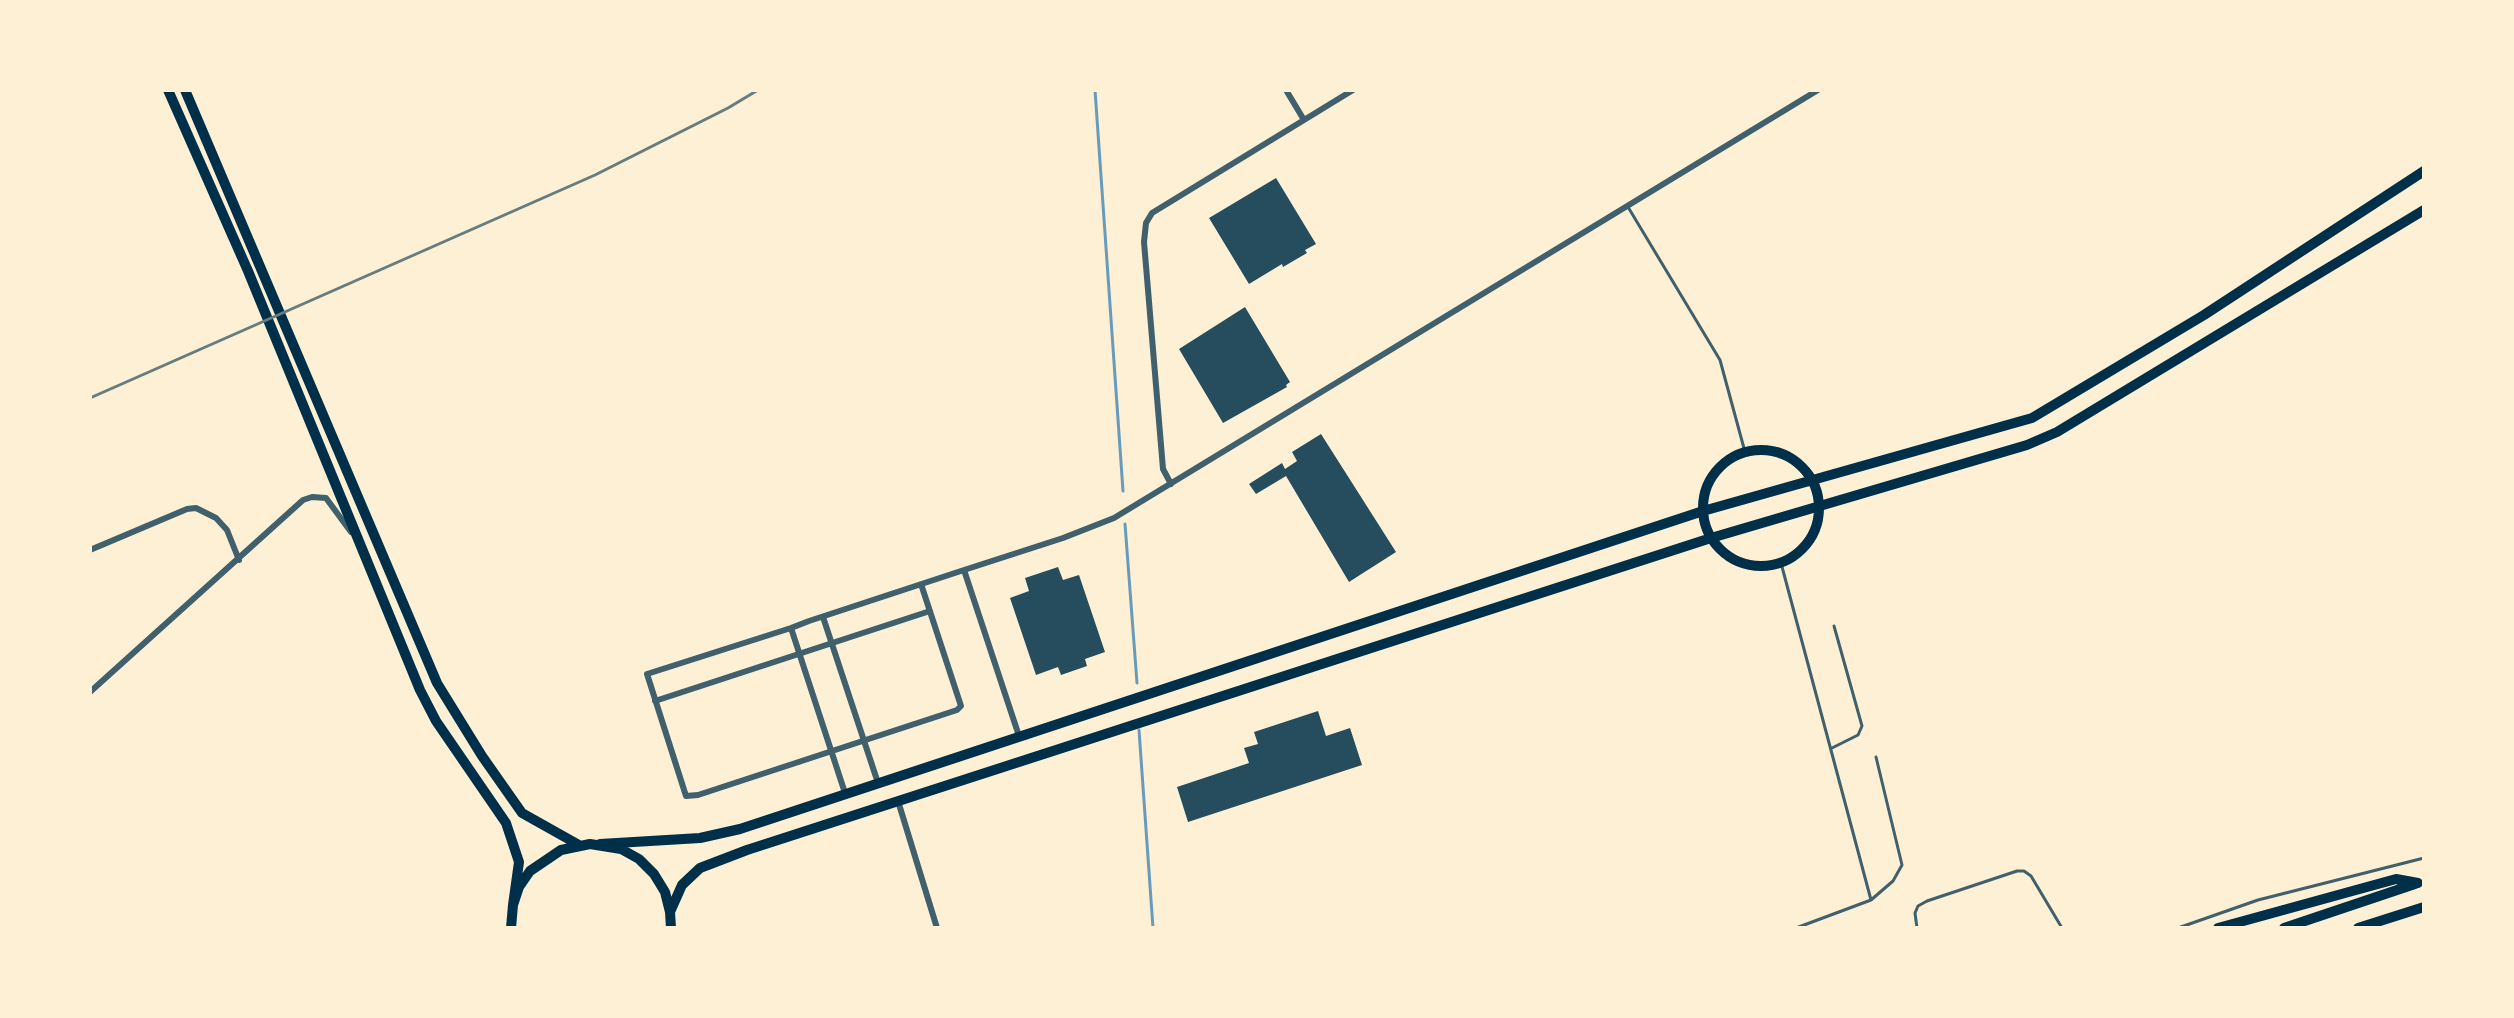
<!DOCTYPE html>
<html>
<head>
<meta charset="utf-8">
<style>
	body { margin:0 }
	#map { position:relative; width:2514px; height:1018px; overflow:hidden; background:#fdf0d5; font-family:"Nunito Sans",sans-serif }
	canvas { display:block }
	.frame { position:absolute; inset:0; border:92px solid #fdf0d5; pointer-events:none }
</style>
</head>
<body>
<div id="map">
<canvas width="2514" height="1018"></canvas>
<div class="frame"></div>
</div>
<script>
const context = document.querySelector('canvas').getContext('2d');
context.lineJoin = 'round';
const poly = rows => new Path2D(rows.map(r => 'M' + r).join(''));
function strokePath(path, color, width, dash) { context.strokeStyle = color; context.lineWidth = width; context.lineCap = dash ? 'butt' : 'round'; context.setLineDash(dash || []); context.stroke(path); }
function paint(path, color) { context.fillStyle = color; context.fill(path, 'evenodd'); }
const stream = poly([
	[1095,90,1123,491],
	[1125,524,1137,683],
	[1139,730,1153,928]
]);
const building = poly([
	[1276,178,1316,244,1305,250,1307,253,1283,267,1282,264,1249,284,1209,218],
	[1245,307,1290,382,1286,385,1287,387,1223,423,1179,349],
	[1321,434,1396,552,1349,582,1286,476,1256,494,1249,484,1282,463,1285,469,1297,461,1292,452],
	[1058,567,1063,580,1079,575,1105,652,1085,659,1087,666,1061,675,1058,667,1036,675,1010,598,1029,591,1025,578],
	[1318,711,1326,736,1350,728,1362,765,1188,822,1177,787,1249,763,1244,748,1258,744,1254,732]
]);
const service = poly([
	[1628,207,1720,360,1745,452],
	[1781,563,1871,900,1796,928],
	[1832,748,1858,735,1862,726,1834,626],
	[1871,900,1893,881,1902,865,1876,757],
	[1917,928,1915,913,1918,906,1927,901,2017,871,2024,871,2031,876,2062,928],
	[2178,928,2258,900,2424,858]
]);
const minor = poly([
	[1286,90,1304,120],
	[1171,484,1163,469,1144,242,1146,223,1152,213,1353,90],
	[90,550,187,509,196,508,216,518,227,530,239,560],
	[964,570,1019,736],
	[921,584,961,706,957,710,698,795,686,796,647,674,791,628,809,621,964,570,1063,538,1114,518,1818,90],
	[823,617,878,783],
	[791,628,845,793],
	[90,692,303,500,312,497,326,498,351,532],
	[655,701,930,611],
	[898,801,937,928]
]);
const primary = poly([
	[168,90,248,271,420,690,436,721,506,823,519,862,513,905],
	[185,90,437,683,482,756,522,813,579,845],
	'1703 508a58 58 0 1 1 116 0a58 58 0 1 1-116 0Z',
	[600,844,700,838,740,829,1703,511,2032,418,2204,315,2424,171],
	[670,912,682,885,700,868,747,850,1711,538,2027,445,2057,432,2424,210],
	[511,928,513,905,519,887,530,871,561,850,590,844,621,849,639,859,654,874,665,892,670,912,671,928]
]);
const trunk = poly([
	[2218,928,2396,879,2418,883],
	[2284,928,2415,884],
	[2358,928,2424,907]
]);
const rail = poly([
	[90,398,595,175,728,108,758,90]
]);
strokePath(stream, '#669bbc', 3);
paint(building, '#264d5e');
strokePath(service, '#3f606c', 3);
strokePath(minor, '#3f606c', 6);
strokePath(primary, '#003049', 10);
strokePath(trunk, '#003049', 10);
strokePath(rail, '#657d81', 3);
</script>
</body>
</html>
